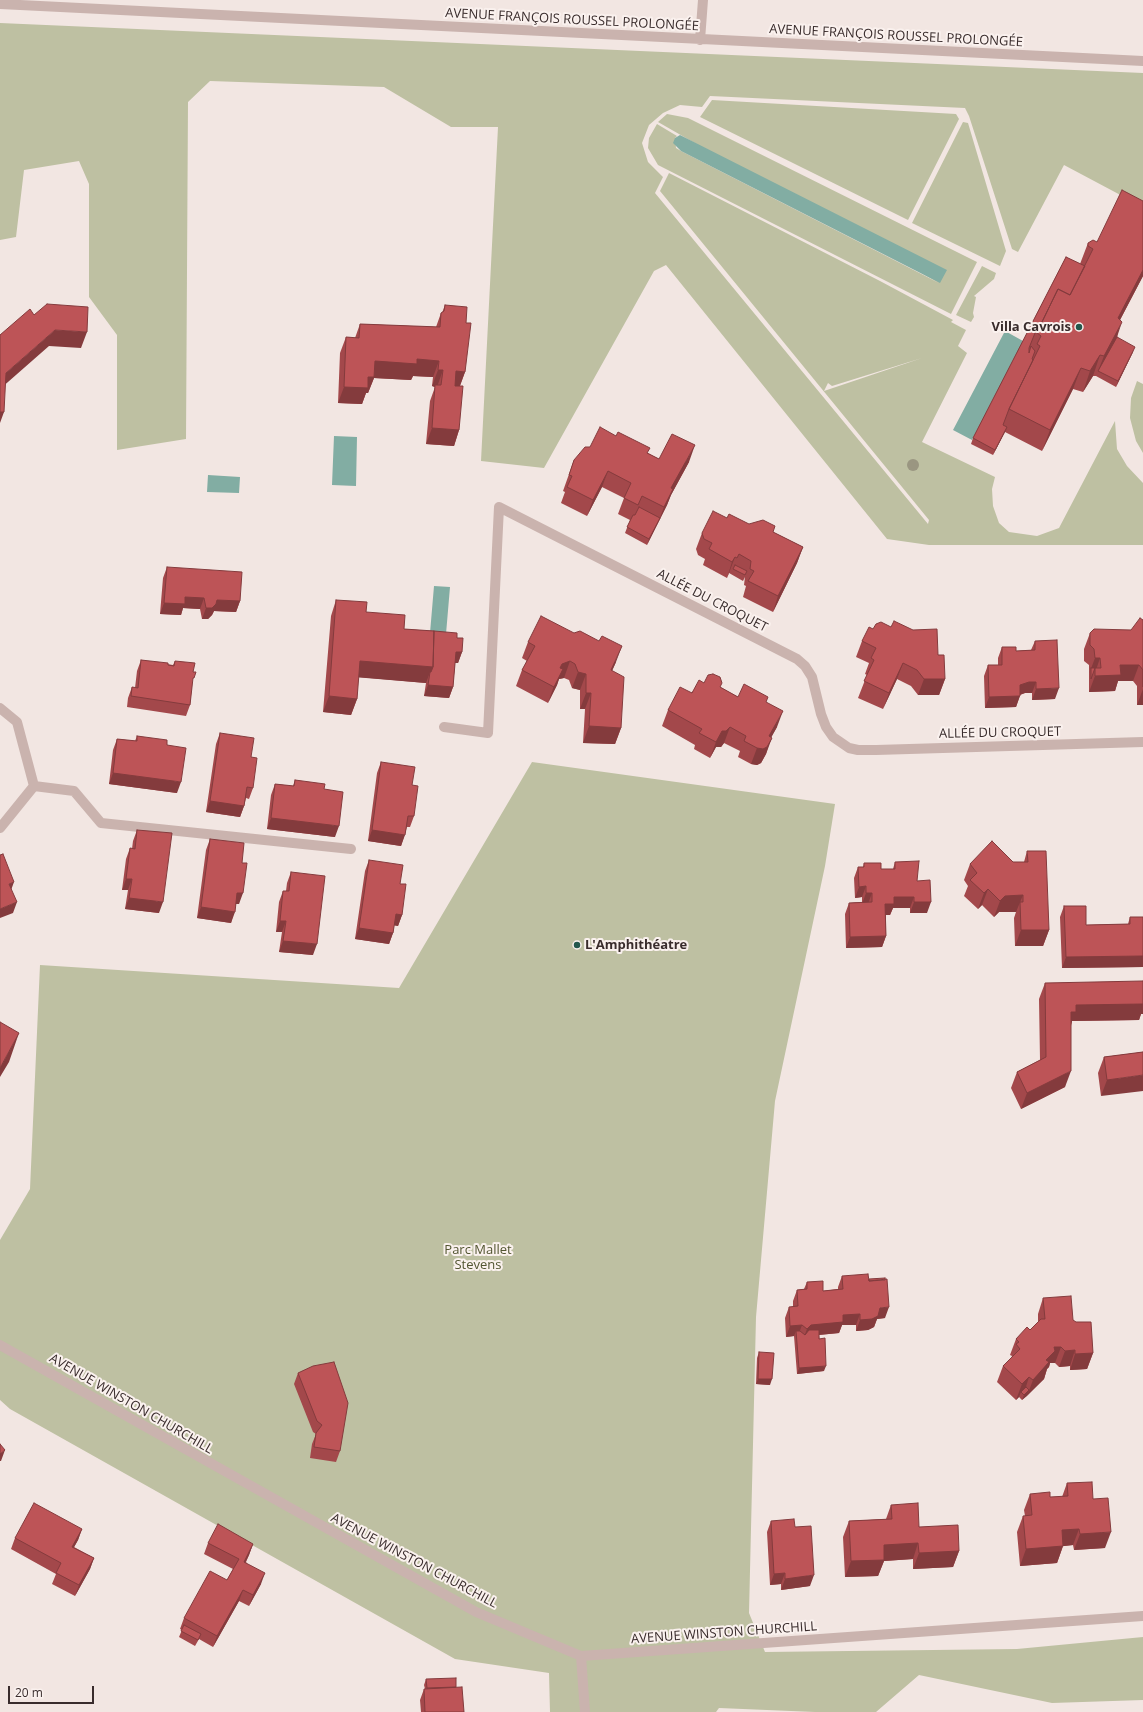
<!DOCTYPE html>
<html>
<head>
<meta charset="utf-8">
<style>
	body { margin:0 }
	#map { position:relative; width:1143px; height:1712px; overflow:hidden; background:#f2e6e2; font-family:"Open Sans",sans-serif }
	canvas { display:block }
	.scale { position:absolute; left:8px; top:1686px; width:86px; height:18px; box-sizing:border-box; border:2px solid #392c2c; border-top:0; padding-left:5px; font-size:12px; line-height:14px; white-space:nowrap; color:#392c2c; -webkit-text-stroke:3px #faf1ee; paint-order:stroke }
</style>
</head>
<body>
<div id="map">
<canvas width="1143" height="1712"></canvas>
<div class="scale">20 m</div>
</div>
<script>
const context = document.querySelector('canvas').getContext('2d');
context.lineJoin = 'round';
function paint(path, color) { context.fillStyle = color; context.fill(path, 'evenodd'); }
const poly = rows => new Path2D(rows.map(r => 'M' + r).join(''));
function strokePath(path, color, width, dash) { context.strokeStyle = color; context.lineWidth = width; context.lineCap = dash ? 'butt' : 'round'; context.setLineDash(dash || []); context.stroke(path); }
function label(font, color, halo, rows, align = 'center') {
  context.font = font + ' "Open Sans",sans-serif'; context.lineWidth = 4; context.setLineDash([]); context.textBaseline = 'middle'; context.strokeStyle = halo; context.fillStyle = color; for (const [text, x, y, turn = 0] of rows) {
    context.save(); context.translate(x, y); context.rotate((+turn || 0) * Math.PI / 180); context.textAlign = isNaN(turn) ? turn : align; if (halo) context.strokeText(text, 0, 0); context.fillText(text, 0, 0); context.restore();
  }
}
const green = poly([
	[0,23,1143,73,1143,207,1064,165,1018,252,1012,249,969,116,965,108,710,96,702,107,680,105,663,113,649,125,642,143,648,162,663,177,655,193,928,524,929,520,660,191,669,173,880,281,953,320,951,322,966,330,958,346,967,353,922,442,995,477,992,489,993,506,999,523,1009,532,1037,536,1059,528,1115,421,1117,449,1127,466,1143,483,1143,545,929,545,887,539,666,265,654,271,544,468,481,461,498,127,451,127,384,87,210,81,188,102,186,439,117,450,117,335,89,297,89,184,79,161,24,170,16,237,0,240],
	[922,358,824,391,828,383,832,386],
	[712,100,956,114,959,119,908,220,700,117],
	[667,114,688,118,977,262,951,314,658,165,648,148,649,138,657,124,677,136,675,138,676,148,681,151,939,283,658,122],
	[963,122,968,123,1006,251,1000,266,912,223],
	[982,266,996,273,994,279,974,296,976,297,973,313,974,317,971,322,956,315],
	[1137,381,1143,384,1143,453,1136,441,1130,418,1131,398],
	[532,762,835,804,825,866,775,1101,756,1317,749,1613,765,1652,1017,1649,1143,1637,1143,1700,1052,1703,919,1675,876,1712,815,1712,719,1708,716,1712,550,1712,549,1673,455,1659,10,1409,0,1400,0,1240,30,1189,40,965,399,988]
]);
const water = poly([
	[680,135,947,270,940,283,681,151,673,143,675,138],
	[1005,331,1023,341,972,440,953,430],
	[334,436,357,437,356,486,332,485],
	[208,475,240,477,239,493,207,492],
	[434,586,450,587,446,634,430,633]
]);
const minor = poly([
	[0,4,1143,61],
	[700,40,703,0],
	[0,708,17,722,34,786],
	[444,727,488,733,499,507,797,659,805,666,812,677,821,714,826,727,833,737,849,748,858,750,876,750,1143,742],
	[0,828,34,786,74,791,101,823,351,849],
	[0,1345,476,1612,581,1656,1143,1616],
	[581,1656,585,1712]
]);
const trees = [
	[913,465]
];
const wall = poly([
	[1143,201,1143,276,1120,320,1117,337,1133,352,1116,387,1096,376,1093,376,1083,392,1073,389,1042,451,1005,432,993,455,971,444,973,438,1066,257,1080,264,1088,243,1097,242],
	[445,305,466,323,465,372,460,386,459,430,454,446,426,444,430,401,435,387,432,386,433,377,413,376,411,380,374,378,368,393,366,393,362,404,338,403,340,353,346,337,355,338,360,324,436,327,441,313,442,313],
	[648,453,659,459,689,462,671,495,667,505,647,545,625,533,630,520,618,514,624,498,602,487,587,516,561,503,565,492,563,491,574,460],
	[727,518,773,532,803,547,797,563,773,612,743,597,746,586,744,585,745,577,743,581,729,573,727,578,703,565,705,559,698,555,696,549,702,533],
	[167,567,240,601,236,612,214,611,212,615,208,619,202,619,200,609,183,608,181,615,160,614,163,578],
	[336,600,366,612,404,629,434,631,457,638,462,652,458,663,455,663,453,687,449,698,424,696,426,683,358,677,357,699,351,715,323,712,331,616],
	[1143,620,1143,705,1137,705,1137,686,1133,681,1118,681,1115,691,1089,692,1089,665,1084,661,1084,649,1090,633,1131,630],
	[873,629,938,655,945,679,939,695,918,695,911,686,897,679,883,709,858,698,867,675,865,674,869,663,856,657,862,641],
	[1035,641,1055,699,1032,700,1032,693,1025,693,1020,695,1016,707,985,708,984,676,988,665,998,665,998,658,1002,647,1016,651,1031,650],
	[528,642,616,662,612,671,621,728,615,744,583,743,585,709,580,709,580,690,572,688,569,680,564,678,559,679,557,685,548,703,516,686,522,670,527,661,522,658],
	[141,660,173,665,175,661,192,685,190,705,186,716,127,707,128,698,132,687,135,688,137,671],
	[704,683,720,687,738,697,766,702,777,727,771,737,766,754,761,763,757,765,751,764,738,757,740,751,724,743,721,747,716,747,710,758,694,749,695,745,662,726,668,710],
	[220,733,251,757,253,788,249,799,246,798,244,806,240,817,206,812,216,744],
	[137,736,167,745,177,793,109,784,113,750,117,739,135,741],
	[381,762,412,785,414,816,410,827,407,827,401,846,368,841,377,773],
	[295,780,324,789,335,837,267,829,271,795,275,784,293,786],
	[137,830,159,913,125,909,128,890,122,890,126,859,130,848,132,849,133,841],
	[210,839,242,863,239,904,236,904,231,923,197,918,206,850],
	[1027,851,1049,930,1043,946,1015,946,1014,918,1016,912,999,912,994,917,982,905,978,909,964,896,968,886,964,880,970,864,1024,862],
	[369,860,400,884,402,915,398,926,394,925,393,933,389,944,355,939,365,871],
	[895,862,917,881,927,913,910,913,910,908,893,908,890,915,886,915,886,936,882,947,846,948,845,914,849,903,862,902,862,897,855,898,854,878,858,867,863,867,864,863,881,869,893,869],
	[291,872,313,955,279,952,282,932,276,932,279,902,283,891,286,891,287,883],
	[1064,906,1086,925,1128,924,1130,917,1143,917,1143,967,1062,968,1060,917],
	[1045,983,1141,1014,1139,1020,1072,1021,1071,1026,1065,1087,1021,1109,1011,1088,1017,1072,1040,1060,1039,999],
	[1143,1052,1101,1096,1098,1073,1104,1057],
	[842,1276,869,1279,885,1318,877,1319,874,1327,868,1330,856,1331,856,1325,842,1325,839,1333,819,1335,824,1371,797,1374,794,1336,786,1337,785,1318,789,1307,793,1307,793,1301,797,1290,804,1289,807,1282,823,1291,838,1289,838,1287],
	[1043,1298,1073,1320,1093,1353,1087,1369,1070,1370,1070,1366,1059,1367,1055,1363,1050,1363,1049,1367,1047,1369,1044,1379,1022,1400,1019,1397,1016,1400,997,1382,1003,1366,1011,1359,1012,1356,1010,1355,1016,1339,1030,1330,1038,1322,1038,1314],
	[759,1352,770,1385,756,1384,757,1358],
	[298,1373,340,1451,336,1462,310,1458,312,1444,316,1434,313,1432,294,1384],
	[1067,1483,1093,1499,1105,1548,1074,1550,1073,1545,1063,1546,1057,1563,1020,1566,1017,1532,1023,1516,1025,1516,1024,1510,1030,1494,1050,1497,1062,1497],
	[891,1505,919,1527,959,1551,953,1567,913,1569,913,1559,884,1561,878,1576,845,1577,843,1537,849,1521,886,1519],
	[771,1521,795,1527,810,1586,781,1590,781,1584,770,1585,767,1532],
	[82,1529,78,1540,74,1547,94,1558,90,1569,75,1596,52,1584,56,1574,11,1549,15,1538],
	[208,1543,253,1544,249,1555,246,1562,261,1584,249,1606,239,1601,213,1647,199,1639,195,1646,179,1637,182,1630,180,1629,184,1618,227,1580,233,1569,204,1554],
	[426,1679,456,1687,464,1712,421,1712,420,1700,424,1689,425,1689,424,1685]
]);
const shadedWall = poly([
	[1143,270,1143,276,1110,339,1118,318],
	[1122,322,1115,343,1098,371,1096,376,1104,356],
	[55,330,87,332,81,348,49,346,0,389,6,373],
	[1135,347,1133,352,1116,387,1118,381],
	[1100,355,1093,376,1083,392,1090,371],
	[417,359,439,361,433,377,413,376,411,380,374,378,368,393,366,393,362,404,338,403,344,387,375,361],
	[1081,368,1073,389,1042,451,1050,430],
	[438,370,443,370,437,387,435,385,435,387,432,386],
	[456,371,465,372,459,388,450,387],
	[0,412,4,412,0,423],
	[1007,427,1005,432,993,455,995,450],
	[432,428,459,430,454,446,426,444],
	[695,445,689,462,671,495,667,505,658,523,671,488],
	[608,471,602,487,587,516,593,500],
	[660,518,658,523,647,545,649,539],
	[803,547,797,563,773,612,778,596],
	[735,557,729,573,727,578,732,562],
	[185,597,204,598,200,609,183,608,181,615,160,614,164,603],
	[217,600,240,601,236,612,214,611,212,615,208,619,202,619,206,608],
	[622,646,616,662,605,686,611,670],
	[456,652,462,652,458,663,452,663],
	[1095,658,1100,658,1095,673,1095,668,1091,668,1089,674],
	[360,661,433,667,429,677,430,672,426,683,354,677],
	[570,661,564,678,559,679,557,685,548,703,560,668,562,664],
	[903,663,897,679,883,709,889,693],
	[1120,665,1139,665,1133,681,1118,681,1115,691,1089,692,1095,676],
	[578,672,586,674,580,690,572,688],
	[924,679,945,679,939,695,918,695],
	[1029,682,1036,682,1032,693,1025,693,1016,696,1020,685],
	[428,685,453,687,449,698,424,696],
	[1059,688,1055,699,1032,700,1036,689],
	[1143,689,1143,705,1137,705],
	[586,693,591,693,585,709,580,709],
	[329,696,357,699,351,715,323,712],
	[1020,696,1016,707,985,708,989,697],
	[783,711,777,727,766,747,772,738,766,754,761,763,757,765,751,764,757,748,769,736],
	[589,726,621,728,615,744,583,743],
	[730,727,724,743,721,747,716,747,710,758,716,742,722,731],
	[113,773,181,782,177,793,109,784],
	[210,801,244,806,240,817,206,812],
	[271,818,339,826,335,837,267,829],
	[372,830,405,835,401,846,368,841],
	[126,879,132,879,128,890,122,890],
	[14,882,10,893,9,884],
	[866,886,862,897,855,898,859,887],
	[988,889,982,905,978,909,984,893],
	[237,893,243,893,239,904,233,904],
	[866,893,872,893,868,904,862,904],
	[1023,895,1016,912,999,912,994,917,1000,901,1005,896],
	[894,897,914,897,910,908,893,908,890,915,881,915,885,904],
	[129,898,163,902,159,913,125,909],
	[17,902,13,913,0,918,0,909],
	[914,902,931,902,927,913,910,913],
	[201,907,235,912,231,923,197,918],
	[396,914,402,915,398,926,392,925],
	[280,921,286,921,282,932,276,932],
	[359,928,393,933,389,944,355,939],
	[1021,930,1049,930,1043,946,1015,946],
	[886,936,882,947,846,948,850,937],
	[283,941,317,944,313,955,279,952],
	[1143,956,1143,967,1062,968,1066,957],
	[1143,1003,1143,1014,1141,1014,1139,1020,1072,1021,1070,1028,1071,1012,1076,1005],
	[19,1033,9,1062,0,1077,0,1068],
	[1071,1071,1065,1087,1021,1109,1027,1093],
	[1143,1075,1143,1091,1101,1096,1107,1080],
	[889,1307,885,1318,877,1319,874,1327,868,1330,856,1331,860,1320,880,1308],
	[860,1314,856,1325,842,1325,839,1333,807,1336,803,1340,807,1329,811,1325,843,1315],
	[802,1325,798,1336,796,1331,794,1336,786,1337,790,1326],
	[1054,1347,1061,1347,1055,1363,1050,1363,1049,1367,1047,1369,1044,1379,1027,1396,1033,1380],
	[1075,1350,1070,1366,1059,1367,1065,1351],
	[1093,1353,1087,1369,1070,1370,1075,1354],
	[826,1366,824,1371,797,1374,799,1368],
	[1029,1377,1024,1393,1021,1392,1019,1397,1016,1400,1022,1384],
	[758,1379,772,1379,770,1385,756,1384],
	[1029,1390,1027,1396,1022,1400,1024,1395],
	[5,1450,1,1461,0,1461,0,1454],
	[82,1529,78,1540,68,1558,72,1547],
	[1079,1529,1073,1545,1056,1547,1062,1530],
	[1111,1532,1105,1548,1074,1550,1080,1534],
	[918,1543,913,1559,884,1561,878,1576,845,1577,851,1561,884,1545],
	[253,1544,249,1555,240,1573,244,1562],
	[1063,1546,1057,1563,1020,1566,1026,1549],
	[959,1551,953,1567,913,1569,919,1553],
	[94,1558,90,1569,75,1596,79,1585],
	[265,1573,261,1584,249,1606,253,1595],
	[785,1573,781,1584,770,1585,774,1574],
	[814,1575,810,1586,781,1590,785,1579],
	[243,1590,239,1601,213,1647,217,1636]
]);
const building = poly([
	[1122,190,1143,201,1143,270,1118,318,1122,322,1104,356,1100,355,1090,371,1081,368,1050,430,1009,409,1040,346,1037,344,1041,336,1036,332,1037,328,1041,324,1058,289,1070,295,1093,249,1088,246,1088,243,1093,240,1097,242,1122,190],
	[1066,257,1085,266,1070,295,1058,289,1041,324,1037,328,1029,348,1029,353,1031,346,1035,351,1032,359,1033,360,1009,409,1003,425,1007,427,995,450,973,438,1066,257],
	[47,304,88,307,87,332,55,330,6,373,4,412,0,412,0,335,30,309,34,315,47,304],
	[445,305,467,307,466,323,471,323,465,372,456,371,455,386,463,386,459,430,432,428,435,385,441,385,443,370,438,370,439,361,417,359,417,364,375,361,374,377,368,377,368,388,344,387,346,337,359,338,360,324,440,327,441,313,444,311,445,305],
	[1117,337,1135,347,1118,381,1098,371,1117,337],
	[600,427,616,436,618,432,650,448,647,453,659,459,672,434,695,445,671,488,673,489,664,507,642,496,638,505,624,498,631,483,608,471,593,500,567,487,572,476,569,475,574,460,585,447,590,447,600,427],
	[639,507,660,518,649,539,627,527,633,515,635,515,639,507],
	[713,511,727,518,729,514,749,524,763,520,775,526,773,532,803,547,778,596,748,581,754,571,750,569,751,561,739,554,737,558,735,557,732,562,709,549,712,543,704,539,702,533,713,511],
	[735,565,747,571,745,575,733,569,735,565],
	[167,567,242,572,240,601,217,600,216,604,212,608,206,608,204,598,185,597,185,604,164,603,167,567],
	[336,600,367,602,366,612,405,615,404,629,434,631,433,667,360,661,357,699,329,696,336,600],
	[541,616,574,633,580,631,599,641,602,636,622,646,611,670,624,677,621,728,589,726,591,693,586,693,586,674,578,672,575,664,570,661,562,664,560,668,563,669,554,687,522,670,535,646,528,642,541,616],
	[1140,618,1143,620,1143,687,1143,670,1139,665,1120,665,1121,675,1095,676,1095,668,1101,668,1100,658,1095,658,1094,649,1090,645,1090,633,1094,629,1131,630,1140,618],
	[894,621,913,630,937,629,938,655,944,655,945,679,924,679,917,670,903,663,889,693,864,681,874,660,871,658,876,648,862,641,869,627,873,629,876,624,881,622,891,627,894,621],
	[434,631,457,633,457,638,463,638,462,652,456,652,453,687,428,685,430,672,431,672,433,667,434,631],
	[1057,640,1059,688,1036,689,1036,682,1029,682,1020,685,1020,696,989,697,988,665,1002,665,1002,647,1016,647,1016,651,1035,650,1035,641,1057,640],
	[141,660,168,663,168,665,174,666,175,661,195,663,193,672,196,672,194,678,193,678,190,705,131,696,132,687,138,688,141,660],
	[1091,668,1095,668,1091,679,1091,668],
	[713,674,720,677,722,683,720,687,738,697,744,684,768,697,766,702,783,711,769,736,772,738,767,747,763,749,757,748,744,741,746,736,730,727,726,731,722,731,716,742,699,733,702,729,668,710,680,687,692,693,699,680,704,683,708,675,713,674],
	[220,733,254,738,251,757,257,758,253,788,247,787,244,806,210,801,220,733],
	[137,736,167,740,167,745,186,748,181,782,113,773,117,739,137,741,137,736],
	[381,762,415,767,412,785,418,786,414,816,408,816,405,835,372,830,381,762],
	[295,780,325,784,324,789,343,792,339,826,271,818,275,784,294,786,295,780],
	[137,830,172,833,163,902,129,898,132,879,126,879,130,848,135,849,137,830],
	[210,839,244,843,242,863,247,863,243,893,237,893,235,912,201,907,210,839],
	[992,841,1013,862,1028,862,1027,851,1046,851,1049,930,1021,930,1020,902,1023,902,1023,895,1005,896,1000,901,988,889,984,893,970,880,977,873,970,864,992,841],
	[3,854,14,882,9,884,17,902,0,909,0,855,3,854],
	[369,860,403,865,400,884,406,884,402,915,396,914,393,933,359,928,369,860],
	[919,861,917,881,930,880,931,902,914,902,914,897,894,897,894,904,885,904,886,936,850,937,849,903,872,902,872,893,866,893,866,886,859,887,858,867,864,867,864,863,881,863,881,869,895,869,895,862,919,861],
	[291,872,325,876,317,944,283,941,286,921,280,921,283,891,289,891,291,872],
	[1064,906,1086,906,1086,925,1130,924,1130,917,1143,917,1143,956,1066,957,1064,906],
	[1143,981,1143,1004,1076,1005,1076,1012,1071,1012,1071,1071,1027,1093,1017,1072,1046,1057,1045,983,1143,981],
	[0,1022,19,1033,0,1068,0,1022],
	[1143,1052,1143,1075,1107,1080,1104,1057,1143,1052],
	[868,1274,869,1281,887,1279,889,1307,880,1308,878,1316,872,1319,860,1320,860,1314,843,1315,843,1322,811,1325,807,1329,802,1325,790,1326,789,1307,798,1306,797,1290,807,1289,807,1282,823,1281,823,1291,843,1289,842,1276,868,1274],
	[885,1278,885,1280,869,1281,869,1279,885,1278],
	[1071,1296,1073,1320,1076,1322,1091,1322,1093,1353,1075,1354,1075,1350,1065,1351,1061,1347,1054,1347,1055,1351,1046,1360,1049,1362,1033,1380,1029,1377,1022,1384,1003,1366,1020,1349,1016,1344,1019,1342,1016,1339,1027,1327,1030,1330,1041,1319,1045,1319,1043,1298,1071,1296],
	[809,1330,819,1330,819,1339,825,1338,826,1366,799,1368,796,1331,800,1331,805,1335,809,1330],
	[759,1352,774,1353,772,1379,758,1379,759,1352],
	[334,1362,348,1403,340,1451,314,1447,316,1433,322,1425,317,1421,298,1373,313,1366,334,1362],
	[1026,1387,1029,1390,1024,1395,1021,1392,1026,1387],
	[0,1444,5,1450,0,1454,0,1444],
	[1092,1482,1093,1499,1108,1498,1111,1532,1080,1534,1079,1529,1062,1530,1063,1546,1026,1549,1023,1516,1032,1515,1030,1494,1050,1492,1050,1497,1068,1496,1067,1483,1092,1482],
	[34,1503,82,1529,72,1547,94,1558,79,1585,56,1573,61,1563,15,1538,34,1503],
	[918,1503,919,1527,958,1525,959,1551,919,1553,918,1543,884,1545,884,1560,851,1561,849,1521,892,1519,891,1505,918,1503],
	[794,1519,795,1527,811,1526,814,1575,785,1579,785,1573,774,1574,771,1521,794,1519],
	[218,1524,253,1544,244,1562,265,1573,253,1595,243,1590,217,1636,184,1618,210,1571,227,1580,239,1559,208,1543,218,1524],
	[184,1625,201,1634,198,1640,181,1631,184,1625],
	[456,1678,456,1687,427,1688,426,1679,456,1678],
	[462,1687,464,1712,425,1712,424,1689,462,1687]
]);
const markers = [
	[1079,327,4,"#24584d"],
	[577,945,4,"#24584d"]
];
const streetNames = [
	["AVENUE FRANÇOIS ROUSSEL PROLONGÉE",572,20,3],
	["AVENUE FRANÇOIS ROUSSEL PROLONGÉE",896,36,3],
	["ALLÉE DU CROQUET",712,601,27],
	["ALLÉE DU CROQUET",1000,733,-1],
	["AVENUE WINSTON CHURCHILL",131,1404,30],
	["AVENUE WINSTON CHURCHILL",414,1561,28],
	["AVENUE WINSTON CHURCHILL",724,1633,-4]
];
const poiNames = [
	["Villa Cavrois",1071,327],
	["L'Amphithéatre",585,945,"left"]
];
const parkNames = [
	["Parc Mallet",478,1250],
	["Stevens",478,1265]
];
paint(green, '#bec0a2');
paint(water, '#82ada3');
strokePath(minor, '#cab3ae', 10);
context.fillStyle = '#9a9681';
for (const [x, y] of trees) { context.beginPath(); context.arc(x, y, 6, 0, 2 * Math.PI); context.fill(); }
paint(wall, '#a3484b');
paint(shadedWall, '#843b3d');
paint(building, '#bd5457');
strokePath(building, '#843b3d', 1);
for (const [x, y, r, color] of markers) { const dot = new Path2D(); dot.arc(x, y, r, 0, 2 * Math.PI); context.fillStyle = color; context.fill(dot); strokePath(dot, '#faf1ee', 1.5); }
label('13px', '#392c2c', '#faf1ee', streetNames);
label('bold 13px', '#392c2c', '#faf1ee', poiNames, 'right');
label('13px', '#525531', '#faf1ee', parkNames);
</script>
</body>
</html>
